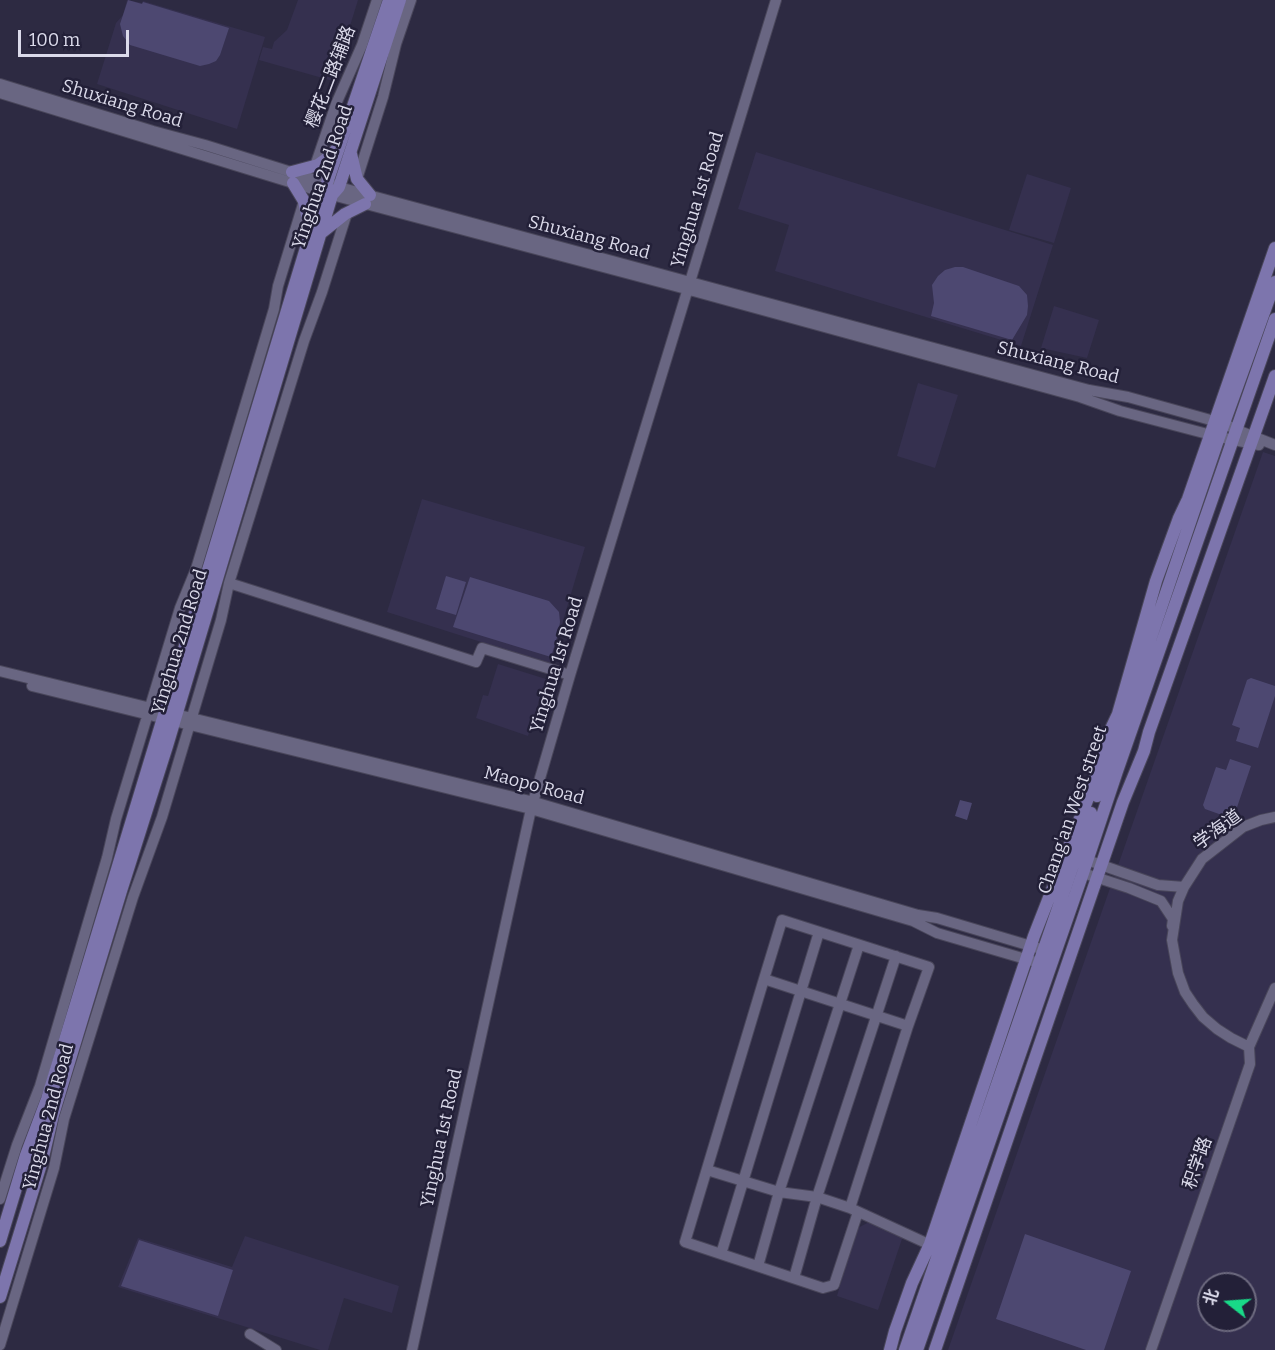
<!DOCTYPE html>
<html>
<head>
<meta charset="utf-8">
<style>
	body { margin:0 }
	#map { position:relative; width:1275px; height:1350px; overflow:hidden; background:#2d2a42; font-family:Bitter,"Noto Sans SC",serif }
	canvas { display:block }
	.north { position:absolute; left:1197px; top:1272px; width:60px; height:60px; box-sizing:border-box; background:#232038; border:2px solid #6d6a7f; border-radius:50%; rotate:287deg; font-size:16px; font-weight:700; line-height:24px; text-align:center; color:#dbdaea }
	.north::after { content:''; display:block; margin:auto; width:21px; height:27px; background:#19d988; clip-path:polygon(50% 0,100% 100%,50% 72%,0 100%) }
	.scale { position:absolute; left:18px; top:30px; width:111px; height:27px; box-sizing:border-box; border:3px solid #dbdaea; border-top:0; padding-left:8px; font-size:18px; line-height:21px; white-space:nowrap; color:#dbdaea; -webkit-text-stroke:4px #232038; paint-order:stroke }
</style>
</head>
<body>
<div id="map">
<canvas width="1275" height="1350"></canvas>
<div class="north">北</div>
<div class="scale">100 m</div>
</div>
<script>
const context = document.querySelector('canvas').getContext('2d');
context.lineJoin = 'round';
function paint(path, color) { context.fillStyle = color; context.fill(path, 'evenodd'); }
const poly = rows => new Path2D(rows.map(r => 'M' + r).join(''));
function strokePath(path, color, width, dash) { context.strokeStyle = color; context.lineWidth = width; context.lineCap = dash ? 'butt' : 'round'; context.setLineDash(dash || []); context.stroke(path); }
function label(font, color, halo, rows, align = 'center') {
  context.font = font + ' Bitter,"Noto Sans SC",serif'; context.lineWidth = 5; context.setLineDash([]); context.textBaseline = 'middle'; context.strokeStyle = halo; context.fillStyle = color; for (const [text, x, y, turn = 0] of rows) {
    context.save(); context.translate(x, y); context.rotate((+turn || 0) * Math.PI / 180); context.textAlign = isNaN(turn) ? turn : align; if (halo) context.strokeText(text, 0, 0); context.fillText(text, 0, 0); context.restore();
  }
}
const built = poly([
	[127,0,142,3,143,1,265,37,237,129,97,84,116,23,123,15],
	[298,0,358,0,333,81,259,60,263,47,272,49,274,42,287,30],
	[756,152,1053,245,1021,346,775,271,789,225,738,209],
	[1027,174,1071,188,1054,243,1009,230],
	[1054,306,1099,320,1087,358,1041,348],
	[918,383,958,395,935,468,897,456],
	[1263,452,1275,456,1275,1350,948,1350],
	[1209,1284,1245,1284,1245,1320,1209,1320],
	[422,499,585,547,550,664,387,612],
	[498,664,546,679,528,736,476,718,483,695,488,696],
	[869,1222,903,1236,878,1310,837,1296,856,1229],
	[245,1236,399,1286,392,1313,344,1298,328,1350,320,1350,118,1287,138,1238,232,1267]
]);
const green = poly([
	[128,0,142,4,143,2,229,28,220,55,216,61,209,64,200,66,130,45,123,36,120,24],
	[955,267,963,267,1019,286,1027,295,1028,306,1027,315,1012,340,931,316,934,303,932,285,938,276,945,270],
	[446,576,466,582,456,615,436,609],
	[470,577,549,601,559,612,560,622,558,634,551,657,453,627],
	[1251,678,1275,686,1275,696,1258,748,1236,741,1240,728,1232,725,1247,680],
	[1230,759,1251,766,1233,819,1205,809,1203,805,1216,767,1226,770],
	[960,800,972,803,967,820,955,816],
	[1025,1234,1131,1271,1104,1350,1086,1350,996,1319],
	[139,1240,233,1270,218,1316,121,1286]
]);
const minor = poly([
	[0,84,153,131,205,145,339,187,1089,390,1128,397,1225,424,1237,430,1275,445],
	[0,93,332,195,675,286,1080,397,1120,411,1219,437,1259,445],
	[315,166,336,104,362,45,377,0],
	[357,179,383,97,396,44,411,0],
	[229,583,476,662,482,648,570,675],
	[0,671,534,802,918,915,937,918,1051,952],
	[32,686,531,809,913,921,937,933,1046,965],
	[1087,860,1158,885,1184,887],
	[1083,873,1129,888,1161,901,1173,919,1172,926],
	[764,979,782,920,929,967,908,1026,850,1208],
	[1249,1047,1231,1038,1217,1029,1203,1017,1193,1004,1185,992,1178,973,1172,940,1178,901,1184,887,1202,859,1243,827,1261,820,1275,817],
	[707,1170,779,1192,817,1197,850,1208,937,1248],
	[0,1199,17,1145,40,1086,107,858,116,819,180,608,196,569,274,309,278,286,304,201],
	[858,1212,834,1285,823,1288,685,1242,764,979,908,1026],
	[721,1254,819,932],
	[758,1266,779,1192,859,945],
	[794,1278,817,1197,896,956],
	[250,1334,276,1350],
	[0,1345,54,1168,64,1119,133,897,162,817,221,620,229,583,304,341,322,292,347,213],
	[412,1350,531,809,570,675,776,0],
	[1151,1350,1250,1064,1249,1047,1275,988]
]);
const major = poly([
	[351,154,357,179,370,195],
	[292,172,318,165,325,160,337,149],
	[293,183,304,201,310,229],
	[321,233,345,214,365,204],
	[1097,796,1219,437,1275,282],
	[0,1241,26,1155,47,1099,111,889,323,192,327,183,389,0],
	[0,1297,42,1161,53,1115,121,891,167,746,332,195,339,187,400,0],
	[890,1350,895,1331,912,1283,930,1244,1034,936,1088,798,1109,733,1118,714,1156,581,1179,518,1188,499,1275,248],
	[905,1350,1091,813],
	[917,1350,1083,873,1117,771,1275,319],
	[935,1350,1123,802,1144,751,1149,732,1275,376]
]);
const streetNames = [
	["樱花二路辅路",331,77,-69],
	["Shuxiang Road",122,104,17],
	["Yinghua 2nd Road",323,177,-71],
	["Yinghua 1st Road",698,200,-73],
	["Shuxiang Road",589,238,15],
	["Shuxiang Road",1058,363,14],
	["Yinghua 2nd Road",180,642,-73],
	["Yinghua 1st Road",557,665,-73],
	["Maopo Road",534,786,15],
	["Chang'an West street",1073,810,-71],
	["学海道",1218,830,-36],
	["Yinghua 2nd Road",49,1117,-75],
	["Yinghua 1st Road",442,1138,-78],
	["积学路",1198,1163,-71]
];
paint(built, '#35304f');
paint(green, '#4d4871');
strokePath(minor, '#49465a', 12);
strokePath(major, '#49465a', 14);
strokePath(minor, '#696682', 10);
strokePath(major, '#7d75ad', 12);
label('18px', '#dbdaea', '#232038', streetNames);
</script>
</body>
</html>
